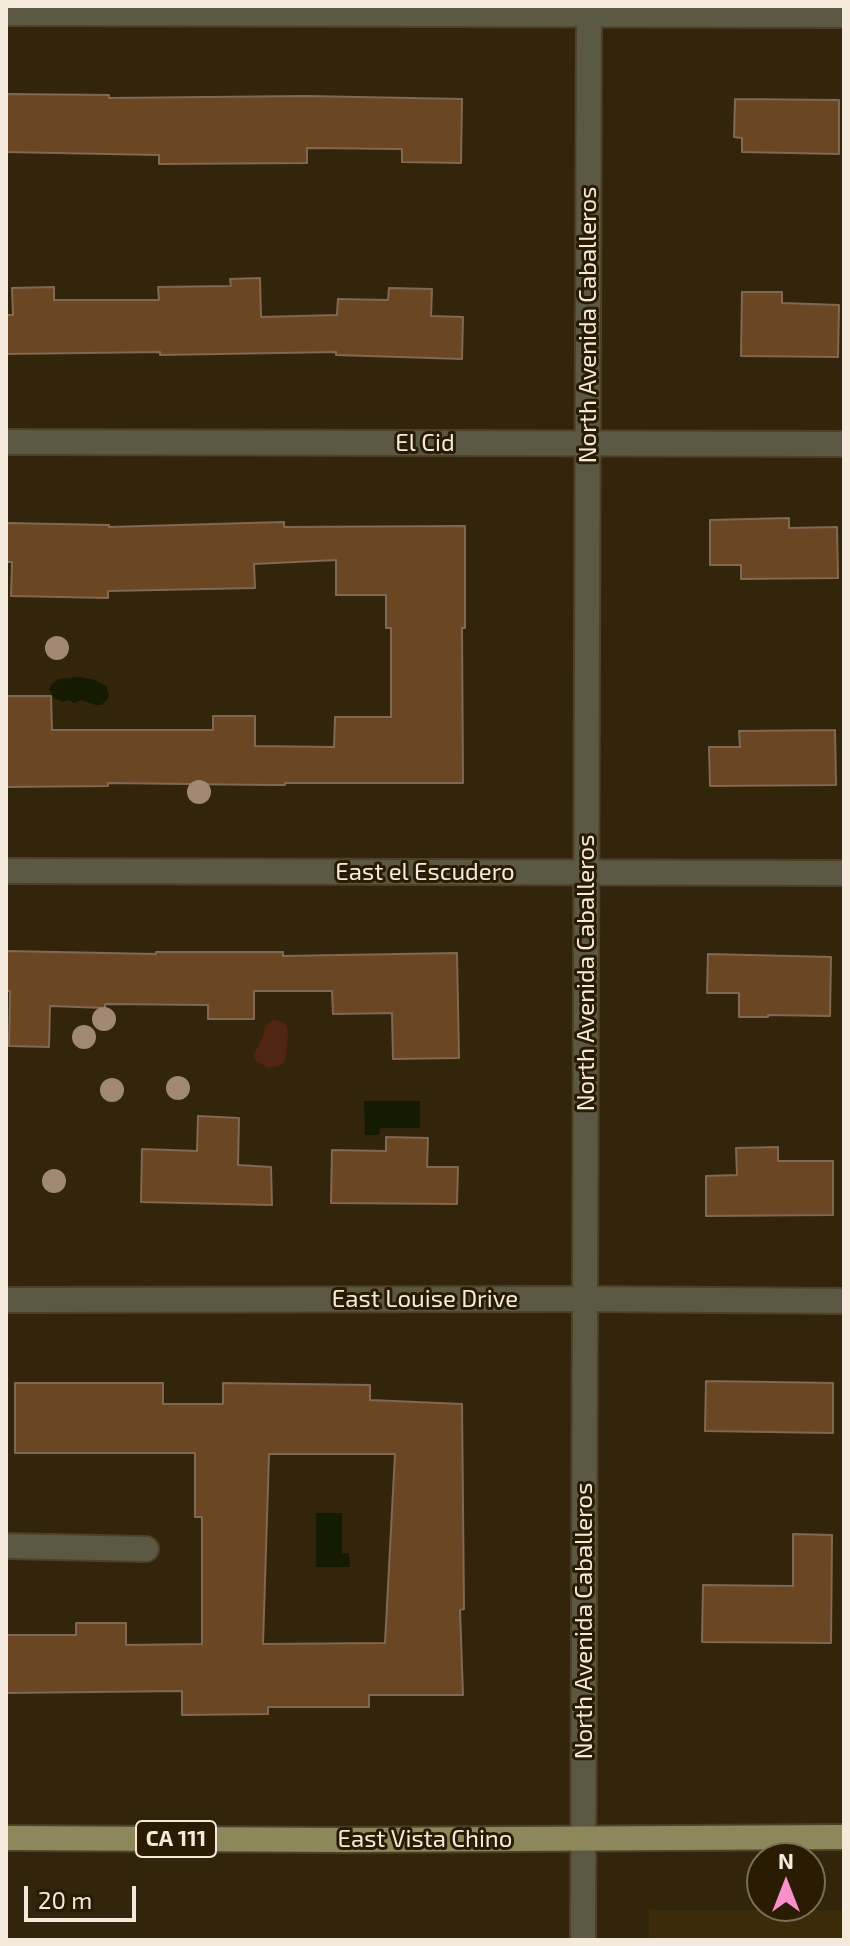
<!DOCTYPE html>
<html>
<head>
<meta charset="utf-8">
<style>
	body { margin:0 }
	#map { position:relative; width:850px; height:1946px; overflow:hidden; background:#33250b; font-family:"Exo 2",sans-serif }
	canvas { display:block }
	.frame { position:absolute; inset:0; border:8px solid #f3eadb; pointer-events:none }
	.north { position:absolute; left:746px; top:1842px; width:80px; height:80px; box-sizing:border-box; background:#291c02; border:2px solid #7a6e59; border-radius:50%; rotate:0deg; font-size:22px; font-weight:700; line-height:32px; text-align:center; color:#f3eadb }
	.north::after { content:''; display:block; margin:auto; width:28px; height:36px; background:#f890cb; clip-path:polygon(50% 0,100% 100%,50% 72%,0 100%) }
	.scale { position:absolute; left:24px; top:1886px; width:112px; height:36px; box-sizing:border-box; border:4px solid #f3eadb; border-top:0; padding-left:10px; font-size:24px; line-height:28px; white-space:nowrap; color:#f3eadb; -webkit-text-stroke:6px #291c02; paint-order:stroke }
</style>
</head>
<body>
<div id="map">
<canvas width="850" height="1946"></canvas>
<div class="frame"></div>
<div class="north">N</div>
<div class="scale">20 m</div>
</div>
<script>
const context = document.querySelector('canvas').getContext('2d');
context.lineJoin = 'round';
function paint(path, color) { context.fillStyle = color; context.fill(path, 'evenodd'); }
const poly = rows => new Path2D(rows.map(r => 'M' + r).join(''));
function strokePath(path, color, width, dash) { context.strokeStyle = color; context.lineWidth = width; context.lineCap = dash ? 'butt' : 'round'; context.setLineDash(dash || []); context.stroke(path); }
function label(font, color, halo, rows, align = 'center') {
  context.font = font + ' "Exo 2",sans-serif'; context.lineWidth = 6; context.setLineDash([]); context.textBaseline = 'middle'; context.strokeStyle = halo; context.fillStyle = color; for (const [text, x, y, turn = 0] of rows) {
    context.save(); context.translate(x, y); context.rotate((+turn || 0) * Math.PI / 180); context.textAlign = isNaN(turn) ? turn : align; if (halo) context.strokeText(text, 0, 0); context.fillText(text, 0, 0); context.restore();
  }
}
const built = poly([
	[649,1910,844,1910,844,1940,649,1940]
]);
const green = poly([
	[272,1020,283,1022,287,1027,288,1033,286,1057,283,1063,279,1066,268,1068,256,1061,253,1056,263,1037,265,1026]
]);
const water = poly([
	[80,677,95,680,106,686,109,694,107,700,101,705,96,705,81,700,74,703,69,700,63,702,54,698,49,689,52,684,59,679],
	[364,1101,420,1101,420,1128,380,1128,379,1135,365,1135],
	[316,1513,342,1513,342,1553,349,1553,350,1567,316,1567]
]);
const building = poly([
	[6,94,109,95,109,98,306,96,462,99,461,163,402,162,402,149,307,148,307,163,159,164,159,155,6,152,6,94],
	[735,99,839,100,839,154,742,152,742,138,734,137,735,99],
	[260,278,261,317,337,315,338,299,388,300,389,288,432,289,431,316,463,317,462,359,336,355,336,352,160,355,160,352,6,354,6,315,13,315,12,288,54,287,54,300,159,300,158,287,231,286,230,279,260,278],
	[742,292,782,292,782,303,839,305,838,357,741,356,742,292],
	[789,518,789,528,837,527,838,578,741,579,741,565,710,565,710,520,789,518],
	[284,522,284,527,465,526,465,628,462,628,463,783,285,783,285,785,269,785,108,783,108,786,6,787,6,696,51,696,52,730,213,730,213,716,255,716,255,746,334,747,335,717,391,717,391,628,386,628,386,595,336,595,336,560,254,564,255,588,108,591,108,598,11,596,12,562,6,562,6,523,109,525,109,527,284,522],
	[835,730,836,785,710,786,709,747,740,747,739,731,835,730],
	[6,951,156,954,156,952,283,952,283,956,457,953,459,1058,393,1059,392,1013,333,1014,332,991,254,991,254,1019,208,1019,208,1005,105,1004,105,1008,50,1006,49,1047,9,1046,10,991,6,991,6,951],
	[708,954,831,957,830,1016,768,1015,768,1017,739,1017,739,993,707,993,708,954],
	[198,1116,239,1118,238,1165,271,1167,272,1205,141,1202,142,1149,197,1151,198,1116],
	[386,1137,428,1138,427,1167,458,1167,457,1204,331,1203,332,1150,386,1151,386,1137],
	[778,1147,778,1161,833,1161,833,1215,706,1216,706,1176,737,1175,736,1148,778,1147],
	[706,1381,833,1383,833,1433,705,1431,706,1381],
	[15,1383,163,1383,163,1404,223,1404,223,1383,370,1385,370,1400,462,1404,464,1609,460,1610,463,1695,369,1695,369,1707,268,1707,268,1714,182,1715,182,1691,6,1693,6,1635,76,1635,76,1623,126,1623,126,1645,202,1644,202,1517,195,1517,195,1453,15,1453,15,1383],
	[269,1454,395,1454,385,1643,263,1644,269,1454],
	[793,1534,832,1535,831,1643,702,1642,703,1585,793,1586,793,1534]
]);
const minor = poly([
	[6,13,844,15],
	[6,442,844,444],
	[6,871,844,873],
	[6,1300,585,1299,844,1301],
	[6,1546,146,1549]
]);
const tertiary = poly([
	[583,1940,589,6]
]);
const primary = poly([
	[6,1838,346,1840,844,1837]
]);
const trees = [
	[57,648],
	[199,792],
	[104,1019],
	[84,1037],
	[178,1088],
	[112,1090],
	[54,1181]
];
const shields = [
	[176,1839,80]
];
const shieldNames = [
	["CA 111",176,1839]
];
const streetNames = [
	["North Avenida Caballeros",588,325,-90],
	["El Cid",425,443],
	["East el Escudero",425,872],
	["North Avenida Caballeros",586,973,-90],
	["East Louise Drive",425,1299],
	["North Avenida Caballeros",584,1621,-90],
	["East Vista Chino",425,1839]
];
paint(built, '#3c2b08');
paint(green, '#502512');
paint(water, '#141b00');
paint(building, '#6b4623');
strokePath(building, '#806852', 2);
strokePath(minor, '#4e4128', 28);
strokePath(tertiary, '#4e4128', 28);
strokePath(primary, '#4e4128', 28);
strokePath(minor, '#5b5843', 24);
strokePath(tertiary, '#5b5843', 24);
strokePath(primary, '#8d875c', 24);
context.fillStyle = '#a08875';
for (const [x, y] of trees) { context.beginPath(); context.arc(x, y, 12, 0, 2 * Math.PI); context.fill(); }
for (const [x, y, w] of shields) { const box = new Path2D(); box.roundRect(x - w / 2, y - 18, w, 36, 6); context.fillStyle = '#291c02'; context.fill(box); strokePath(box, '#f3eadb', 2); }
label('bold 22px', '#f3eadb', null, shieldNames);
label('24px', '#f3eadb', '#291c02', streetNames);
</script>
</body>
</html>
